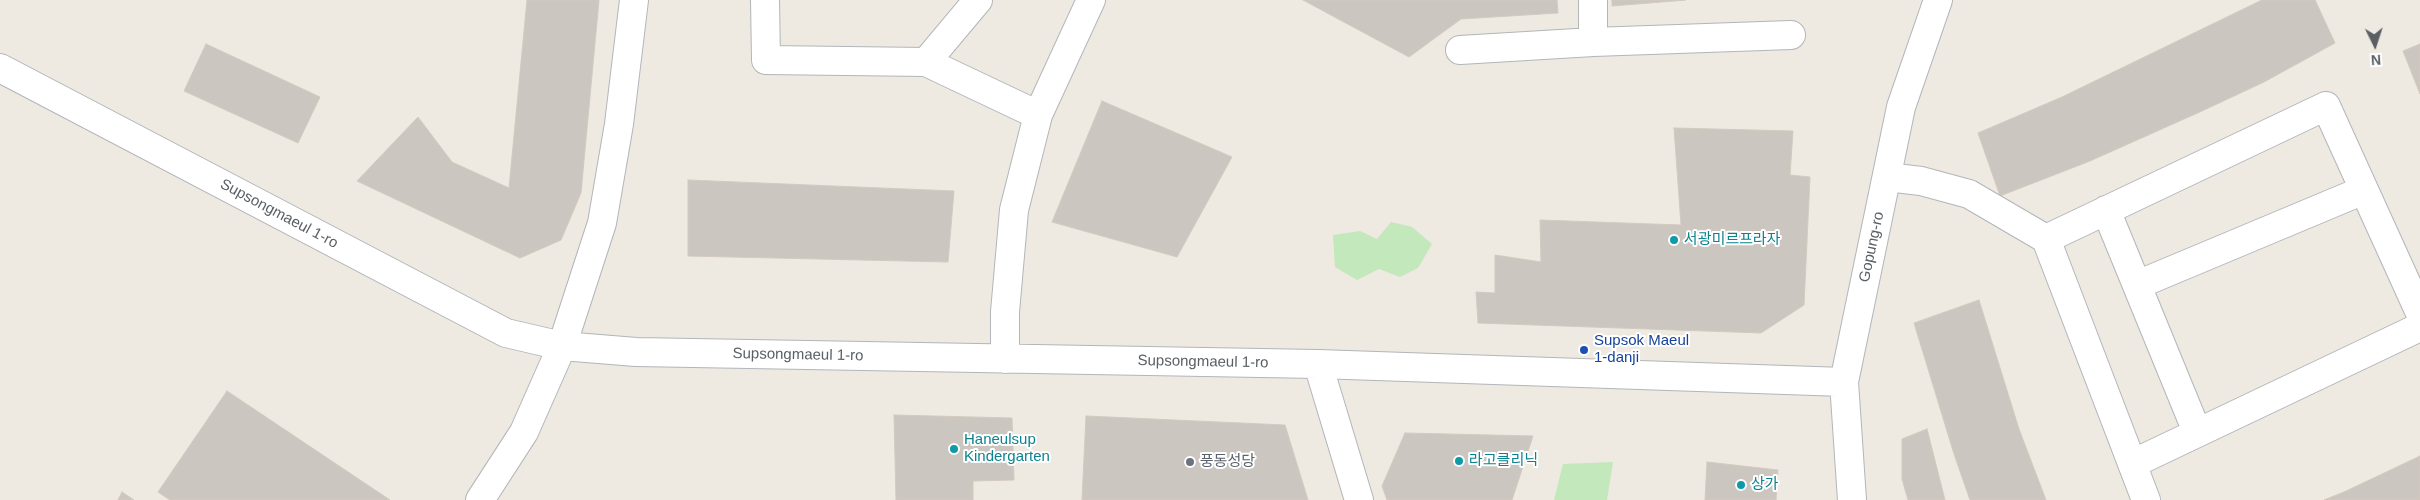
<!DOCTYPE html>
<html>
<head>
<meta charset="utf-8">
<style>
	body { margin:0 }
	#map { position:relative; width:2420px; height:500px; overflow:hidden; background:#eee9e1; font-family:Arial,sans-serif }
	canvas { display:block }
	.north { position:absolute; left:2350px; top:20px; width:50px; height:50px; -webkit-text-stroke:4px #fff; paint-order:stroke; rotate:176deg; font-size:14px; font-weight:700; line-height:20px; text-align:center; color:#5a5f63 }
	.north::after { content:''; display:block; margin:auto; width:18px; height:22px; background:#5a5f63; clip-path:polygon(50% 0,100% 100%,50% 72%,0 100%) }
</style>
</head>
<body>
<div id="map">
<canvas width="2420" height="500"></canvas>
<div class="north">N</div>
</div>
<script>
const context = document.querySelector('canvas').getContext('2d');
context.lineJoin = 'round';
function paint(path, color) { context.fillStyle = color; context.fill(path, 'evenodd'); }
const poly = rows => new Path2D(rows.map(r => 'M' + r).join(''));
function strokePath(path, color, width, dash) { context.strokeStyle = color; context.lineWidth = width; context.lineCap = dash ? 'butt' : 'round'; context.setLineDash(dash || []); context.stroke(path); }
function label(font, color, halo, rows, align = 'center') {
  context.font = font + ' Arial,"Noto Sans KR",sans-serif'; context.lineWidth = 4; context.setLineDash([]); context.textBaseline = 'middle'; context.strokeStyle = halo; context.fillStyle = color; for (const [text, x, y, turn = 0] of rows) {
    context.save(); context.translate(x, y); context.rotate((+turn || 0) * Math.PI / 180); context.textAlign = isNaN(turn) ? turn : align; if (halo) context.strokeText(text, 0, 0); context.fillText(text, 0, 0); context.restore();
  }
}
const green = poly([
	[1391,222,1412,227,1432,244,1418,268,1400,277,1379,269,1357,280,1335,267,1333,235,1360,231,1377,239],
	[1613,462,1607,500,1554,500,1563,464]
]);
const building = poly([
	[527,0,599,0,581,193,561,240,520,258,357,181,418,117,452,162,509,188,527,0],
	[1303,0,1557,0,1558,13,1461,19,1409,57,1303,0],
	[1612,0,1686,0,1612,6,1612,0],
	[2262,0,2315,0,2335,43,2264,82,2202,111,2090,161,2000,196,1978,133,2062,97,2262,0],
	[206,44,320,97,298,143,184,91,206,44],
	[2420,44,2420,94,2403,51,2420,44],
	[1102,101,1232,157,1177,257,1052,222,1102,101],
	[1674,128,1793,131,1790,175,1810,177,1804,305,1761,333,1478,323,1476,292,1495,293,1495,255,1541,262,1540,220,1681,225,1674,128],
	[688,180,954,191,948,262,688,256,688,180],
	[1979,300,2019,429,2046,500,1970,500,1954,454,1914,323,1979,300],
	[227,391,390,500,170,500,158,492,227,391],
	[894,415,1012,418,1014,480,973,481,973,500,896,500,894,415],
	[1086,416,1285,425,1308,500,1082,500,1086,416],
	[1927,429,1945,500,1908,500,1902,479,1902,439,1927,429],
	[1405,433,1533,436,1512,500,1387,500,1382,486,1405,433],
	[2420,456,2420,500,2324,500,2344,492,2420,456],
	[1707,462,1778,470,1776,500,1705,500,1707,462],
	[122,492,134,500,118,500,122,492]
]);
const minor = poly([
	[765,0,766,60,926,62,1038,115],
	[1593,0,1593,42],
	[1460,50,1593,42,1791,35],
	[926,62,978,0],
	[0,68,506,333,562,346,636,352,1318,364,1844,382],
	[1887,177,1921,181,1969,194,2046,239,2146,500],
	[2106,210,2197,432],
	[2046,239,2326,106,2420,313],
	[2137,285,2364,190],
	[1005,359,1005,312,1014,210,1038,115,1091,0],
	[1318,364,1359,500],
	[2132,464,2420,327],
	[480,500,524,432,562,346,602,223,619,124,634,0],
	[1852,500,1844,382,1901,107,1938,0]
]);
const markers = [
	[1674,240,5,"#0f9aa8"],
	[1584,350,5,"#1a4fb4"],
	[954,449,5,"#0f9aa8"],
	[1459,461,5,"#0f9aa8"],
	[1190,462,5,"#6b7280"],
	[1741,485,5,"#0f9aa8"]
];
const streetNames = [
	["Supsongmaeul 1-ro",279,214,28],
	["Gopung-ro",1872,247,-78],
	["Supsongmaeul 1-ro",798,355,1],
	["Supsongmaeul 1-ro",1203,362,1]
];
const cultureNames = [
	["서광미르프라자",1684,240],
	["Haneulsup",964,440],
	["Kindergarten",964,457],
	["라고클리닉",1469,461],
	["상가",1751,485]
];
const transitNames = [
	["Supsok Maeul",1594,341],
	["1-danji",1594,358]
];
const worshipNames = [
	["풍동성당",1200,462]
];
paint(green, '#c2e8bb');
paint(building, '#cbc6c0');
strokePath(building, '#d3cabf', 1);
strokePath(minor, '#b2b6ba', 30);
strokePath(minor, '#fff', 28);
for (const [x, y, r, color] of markers) { const dot = new Path2D(); dot.arc(x, y, r, 0, 2 * Math.PI); context.fillStyle = color; context.fill(dot); strokePath(dot, '#fff', 2); }
label('15px', '#5a5f63', '#fff', streetNames);
label('15px', '#0d838f', '#fff', cultureNames, 'left');
label('15px', '#164399', '#fff', transitNames, 'left');
label('15px', '#5b616d', '#fff', worshipNames, 'left');
</script>
</body>
</html>
